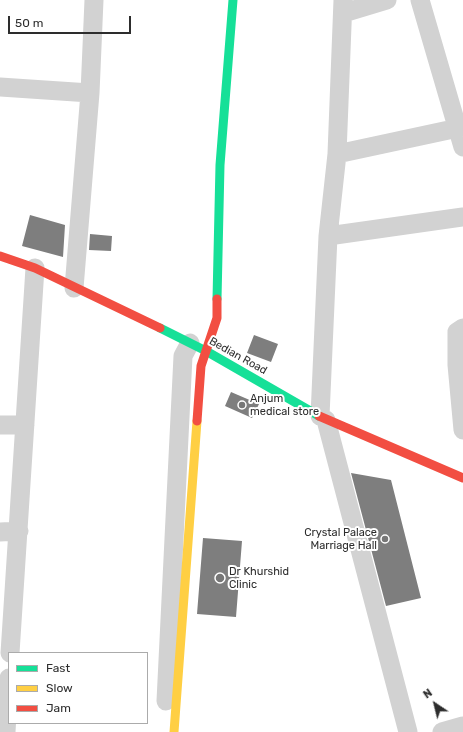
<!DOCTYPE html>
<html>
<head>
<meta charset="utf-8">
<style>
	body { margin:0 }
	#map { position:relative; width:463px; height:732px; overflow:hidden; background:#fff; font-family:Rubik,sans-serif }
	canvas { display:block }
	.legend { position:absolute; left:8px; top:652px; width:140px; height:72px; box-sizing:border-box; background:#fff; border:1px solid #ababab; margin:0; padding:5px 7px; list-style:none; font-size:12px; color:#2d2d2d }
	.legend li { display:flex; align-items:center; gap:8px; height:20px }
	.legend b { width:20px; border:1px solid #ababab }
	.north { position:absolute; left:415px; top:684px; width:40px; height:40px; -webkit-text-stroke:3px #fff; paint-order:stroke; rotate:325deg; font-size:11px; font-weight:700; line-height:16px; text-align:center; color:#2d2d2d }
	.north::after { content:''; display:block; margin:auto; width:14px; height:18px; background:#2d2d2d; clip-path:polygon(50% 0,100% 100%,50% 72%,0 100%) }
	.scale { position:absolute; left:8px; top:16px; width:123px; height:18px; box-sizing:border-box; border:2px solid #2d2d2d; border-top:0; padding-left:5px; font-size:12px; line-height:14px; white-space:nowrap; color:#2d2d2d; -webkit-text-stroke:3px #fff; paint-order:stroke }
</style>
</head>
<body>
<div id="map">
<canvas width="463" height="732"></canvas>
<ul class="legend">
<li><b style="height:5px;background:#16e098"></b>Fast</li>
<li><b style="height:5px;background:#ffcf43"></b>Slow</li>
<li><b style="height:5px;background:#f24e42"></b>Jam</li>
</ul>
<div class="north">N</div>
<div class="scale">50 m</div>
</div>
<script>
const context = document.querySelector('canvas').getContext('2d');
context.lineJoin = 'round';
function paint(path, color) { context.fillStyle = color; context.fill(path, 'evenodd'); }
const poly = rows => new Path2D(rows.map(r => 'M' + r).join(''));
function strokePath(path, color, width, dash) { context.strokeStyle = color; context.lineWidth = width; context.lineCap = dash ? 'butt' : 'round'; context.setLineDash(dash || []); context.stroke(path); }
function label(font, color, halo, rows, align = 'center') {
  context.font = font + ' Rubik,sans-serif'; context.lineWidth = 4; context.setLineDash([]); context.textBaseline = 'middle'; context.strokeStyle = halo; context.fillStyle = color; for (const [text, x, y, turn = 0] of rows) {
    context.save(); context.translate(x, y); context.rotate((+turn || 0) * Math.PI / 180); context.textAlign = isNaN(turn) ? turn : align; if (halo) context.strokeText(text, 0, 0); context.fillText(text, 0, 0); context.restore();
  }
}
const building = poly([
	[30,215,65,225,63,257,22,246],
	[90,234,112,236,111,251,89,250],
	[254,335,278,344,271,362,247,353],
	[231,392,259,404,252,418,225,406],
	[351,473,391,480,421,598,386,606],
	[203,538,242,541,236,617,197,614]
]);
const street = poly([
	[420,0,463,147],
	[344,13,387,0],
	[0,87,90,93],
	[337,154,458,128],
	[328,236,463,217],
	[74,288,90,93,94,0],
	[463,328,457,332,457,365,463,430],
	[320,416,328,236,337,154,343,0],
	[326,420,408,732],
	[0,425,25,425],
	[0,532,19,531],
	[10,653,35,268],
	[166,701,183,356,190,343],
	[6,732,9,678],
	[442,732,463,726]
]);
const fast = poly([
	[217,299,220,165,233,0],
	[160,328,206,351,319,416]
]);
const slow = poly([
	[174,732,197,421]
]);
const jam = poly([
	[0,256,35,268,160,328],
	[319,416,463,478],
	[197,421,201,366,217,318,217,299]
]);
const markers = [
	[242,405,4,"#767676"],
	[385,539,4,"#767676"],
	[220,578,5,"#767676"]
];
const streetNames = [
	["Bedian Road",238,356,29]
];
const poiNames = [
	["Anjum",250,399],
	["medical store",250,412],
	["Crystal Palace",377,533,"right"],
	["Marriage Hall",377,546,"right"],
	["Dr Khurshid",229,572],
	["Clinic",229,585]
];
paint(building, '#7e7e7e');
strokePath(street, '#d2d2d2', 19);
strokePath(fast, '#16e098', 9);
strokePath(slow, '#ffcf43', 9);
strokePath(jam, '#f24e42', 9);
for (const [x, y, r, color] of markers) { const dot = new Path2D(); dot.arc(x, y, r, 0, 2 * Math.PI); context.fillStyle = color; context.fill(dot); strokePath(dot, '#fff', 1.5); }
label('11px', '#2d2d2d', '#fff', streetNames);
label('11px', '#2d2d2d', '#fff', poiNames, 'left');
</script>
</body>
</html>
